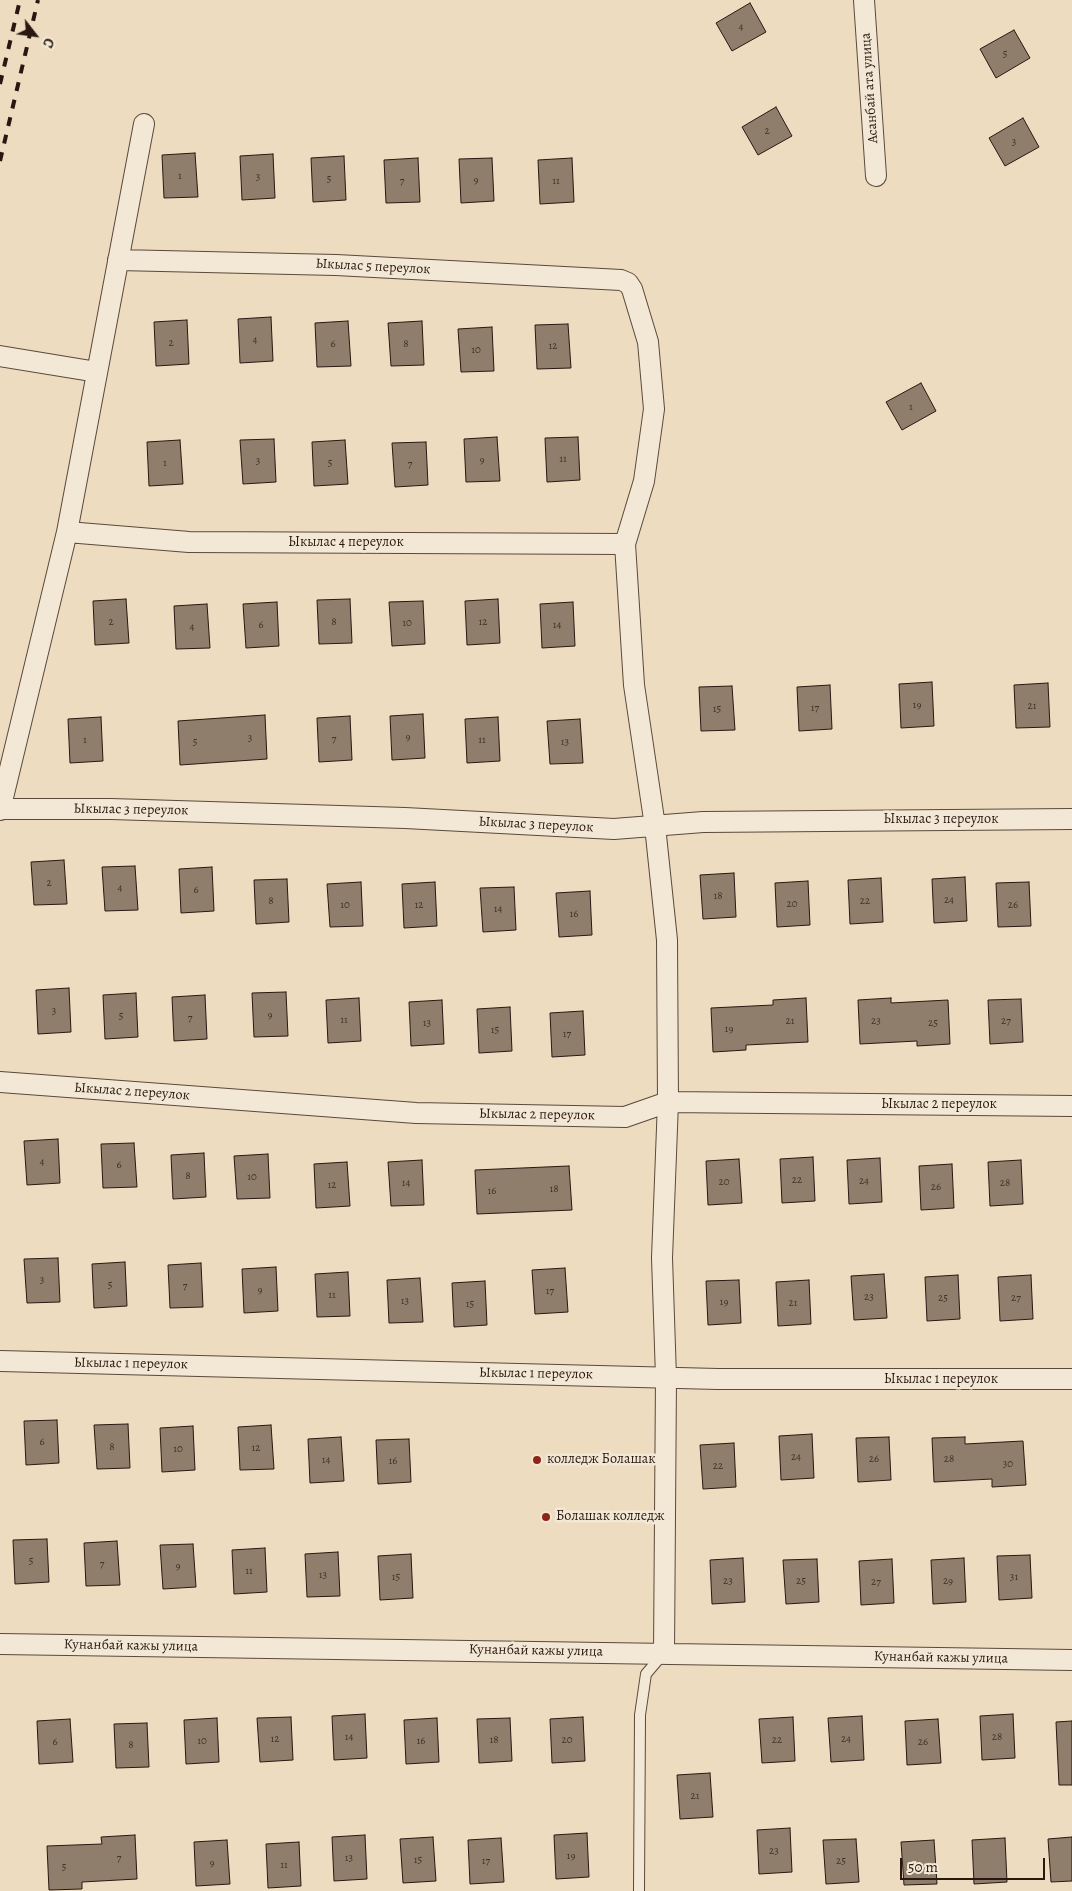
<!DOCTYPE html>
<html>
<head>
<meta charset="utf-8">
<style>
	body { margin:0 }
	#map { position:relative; width:1072px; height:1891px; overflow:hidden; background:#eddcbf; font-family:Alegreya,serif }
	canvas { display:block }
	.north { position:absolute; left:10px; top:10px; width:50px; height:50px; -webkit-text-stroke:4px #f3e8d5; paint-order:stroke; rotate:120deg; font-size:14px; font-weight:700; line-height:20px; text-align:center; color:#291811 }
	.north::after { content:''; display:block; margin:auto; width:18px; height:22px; background:#291811; clip-path:polygon(50% 0,100% 100%,50% 72%,0 100%) }
	.scale { position:absolute; left:900px; top:1858px; width:145px; height:22px; box-sizing:border-box; border:2px solid #291811; border-top:0; padding-left:6px; font-size:15px; line-height:18px; white-space:nowrap; color:#291811; -webkit-text-stroke:4px #f3e8d5; paint-order:stroke }
</style>
</head>
<body>
<div id="map">
<canvas width="1072" height="1891"></canvas>
<div class="north">С</div>
<div class="scale">50 m</div>
</div>
<script>
const context = document.querySelector('canvas').getContext('2d');
context.lineJoin = 'round';
function paint(path, color) { context.fillStyle = color; context.fill(path, 'evenodd'); }
const poly = rows => new Path2D(rows.map(r => 'M' + r).join(''));
function strokePath(path, color, width, dash) { context.strokeStyle = color; context.lineWidth = width; context.lineCap = dash ? 'butt' : 'round'; context.setLineDash(dash || []); context.stroke(path); }
function label(font, color, halo, rows, align = 'center') {
  context.font = font + ' Alegreya,serif'; context.lineWidth = 5; context.setLineDash([]); context.textBaseline = 'middle'; context.strokeStyle = halo; context.fillStyle = color; for (const [text, x, y, turn = 0] of rows) {
    context.save(); context.translate(x, y); context.rotate((+turn || 0) * Math.PI / 180); context.textAlign = isNaN(turn) ? turn : align; if (halo) context.strokeText(text, 0, 0); context.fillText(text, 0, 0); context.restore();
  }
}
const building = poly([
	[750,3,766,32,732,51,716,23,750,3],
	[1014,30,1030,58,996,78,980,49,1014,30],
	[776,107,792,136,758,155,742,127,776,107],
	[1023,118,1039,147,1005,166,989,138,1023,118],
	[195,153,198,197,164,198,162,155,195,153],
	[273,154,275,198,242,200,240,156,273,154],
	[344,156,346,200,313,202,311,158,344,156],
	[418,158,420,202,386,203,384,160,418,158],
	[492,158,494,201,461,203,459,159,492,158],
	[572,158,574,202,540,204,538,160,572,158],
	[271,317,273,361,240,363,238,319,271,317],
	[187,320,189,364,156,366,154,322,187,320],
	[348,321,351,366,317,367,315,323,348,321],
	[422,321,424,365,391,366,388,323,422,321],
	[568,324,571,368,537,369,535,325,568,324],
	[492,327,494,371,461,372,458,329,492,327],
	[921,383,936,411,902,430,886,402,921,383],
	[497,437,500,481,466,482,464,439,497,437],
	[578,437,580,480,547,482,545,438,578,437],
	[274,439,276,482,243,484,240,440,274,439],
	[180,440,183,484,149,486,147,442,180,440],
	[345,440,348,484,314,486,312,442,345,440],
	[426,442,428,485,395,487,392,443,426,442],
	[126,599,129,643,95,645,93,601,126,599],
	[350,599,352,643,319,644,317,600,350,599],
	[498,599,500,643,467,645,465,601,498,599],
	[423,601,425,644,392,646,389,602,423,601],
	[277,602,279,646,246,648,243,604,277,602],
	[573,602,575,646,542,648,540,604,573,602],
	[207,604,210,648,176,649,174,606,207,604],
	[932,682,934,726,901,728,899,684,932,682],
	[1048,683,1050,727,1016,728,1014,685,1048,683],
	[830,685,832,729,799,731,797,687,830,685],
	[732,686,735,730,701,731,699,687,732,686],
	[423,714,425,758,392,760,390,716,423,714],
	[265,715,267,759,180,765,178,721,265,715],
	[350,716,352,760,319,762,317,718,350,716],
	[101,717,103,761,70,763,68,719,101,717],
	[498,717,500,761,467,763,465,719,498,717],
	[580,719,583,763,550,764,547,721,580,719],
	[64,860,67,904,34,905,31,862,64,860],
	[135,866,138,910,105,911,102,867,135,866],
	[212,867,214,911,181,913,179,869,212,867],
	[734,873,736,917,703,919,700,875,734,873],
	[965,877,967,921,934,923,932,879,965,877],
	[881,878,883,922,850,924,848,880,881,878],
	[287,879,289,922,256,924,254,880,287,879],
	[808,881,810,925,777,927,775,883,808,881],
	[361,882,363,926,330,927,327,884,361,882],
	[435,882,437,926,404,928,402,884,435,882],
	[1029,882,1031,926,998,927,996,883,1029,882],
	[514,887,516,930,483,932,480,888,514,887],
	[590,891,592,935,559,937,556,893,590,891],
	[69,988,71,1032,38,1034,36,990,69,988],
	[286,992,288,1036,254,1037,252,993,286,992],
	[136,993,138,1037,105,1039,103,995,136,993],
	[205,995,207,1039,174,1041,172,997,205,995],
	[359,998,361,1041,328,1043,326,1000,359,998],
	[806,998,808,1042,746,1045,746,1050,713,1052,711,1008,773,1005,773,1000,806,998],
	[891,998,891,1003,948,1000,950,1044,917,1046,917,1041,860,1044,858,1000,891,998],
	[1021,999,1023,1042,990,1044,988,1000,1021,999],
	[442,1000,444,1044,411,1046,409,1002,442,1000],
	[510,1007,512,1051,479,1053,477,1009,510,1007],
	[583,1011,585,1055,552,1057,550,1013,583,1011],
	[58,1139,60,1183,27,1185,24,1141,58,1139],
	[134,1143,137,1187,103,1188,101,1144,134,1143],
	[204,1153,206,1197,173,1199,171,1155,204,1153],
	[268,1154,270,1198,237,1199,234,1156,268,1154],
	[813,1157,815,1201,782,1203,780,1159,813,1157],
	[880,1158,882,1202,849,1204,847,1160,880,1158],
	[739,1159,742,1203,708,1205,706,1161,739,1159],
	[422,1160,424,1205,391,1206,388,1162,422,1160],
	[1021,1160,1023,1204,990,1206,988,1162,1021,1160],
	[347,1162,350,1206,316,1208,314,1164,347,1162],
	[952,1164,954,1208,921,1210,919,1166,952,1164],
	[569,1166,572,1210,477,1214,475,1170,569,1166],
	[58,1258,60,1302,27,1303,24,1259,58,1258],
	[125,1262,127,1306,94,1308,92,1264,125,1262],
	[201,1263,203,1307,170,1308,168,1265,201,1263],
	[276,1267,278,1311,244,1313,242,1269,276,1267],
	[565,1268,568,1312,535,1314,532,1270,565,1268],
	[348,1272,350,1316,317,1317,315,1274,348,1272],
	[884,1274,887,1318,854,1320,851,1276,884,1274],
	[958,1275,960,1319,927,1321,925,1277,958,1275],
	[1031,1275,1033,1319,1000,1321,998,1277,1031,1275],
	[420,1278,423,1322,389,1323,387,1280,420,1278],
	[739,1280,741,1323,708,1325,706,1281,739,1280],
	[809,1280,811,1324,778,1326,776,1282,809,1280],
	[485,1281,487,1325,454,1327,452,1283,485,1281],
	[57,1420,59,1463,26,1465,24,1421,57,1420],
	[128,1424,130,1468,97,1469,94,1425,128,1424],
	[271,1425,274,1469,240,1470,238,1427,271,1425],
	[193,1426,195,1470,162,1472,160,1428,193,1426],
	[812,1434,814,1478,781,1480,779,1436,812,1434],
	[341,1437,344,1481,310,1483,308,1439,341,1437],
	[889,1437,891,1480,858,1482,856,1438,889,1437],
	[965,1437,965,1444,1023,1441,1026,1485,992,1487,992,1479,934,1482,932,1438,965,1437],
	[409,1439,411,1482,378,1484,376,1440,409,1439],
	[734,1443,736,1487,703,1489,700,1445,734,1443],
	[47,1539,49,1582,15,1584,13,1540,47,1539],
	[117,1541,120,1585,86,1586,84,1543,117,1541],
	[193,1544,196,1587,163,1589,160,1545,193,1544],
	[265,1548,267,1592,234,1594,232,1550,265,1548],
	[338,1552,340,1596,307,1597,305,1554,338,1552],
	[411,1554,413,1598,380,1600,378,1556,411,1554],
	[1030,1555,1032,1598,999,1600,997,1556,1030,1555],
	[743,1558,745,1602,712,1604,710,1560,743,1558],
	[964,1558,966,1602,933,1604,931,1560,964,1558],
	[817,1559,819,1602,786,1604,783,1560,817,1559],
	[892,1559,894,1603,861,1605,859,1561,892,1559],
	[365,1714,367,1758,334,1760,332,1716,365,1714],
	[1013,1714,1015,1758,982,1760,980,1716,1013,1714],
	[862,1716,864,1760,831,1762,828,1718,862,1716],
	[291,1717,293,1760,260,1762,257,1718,291,1717],
	[583,1717,585,1761,552,1763,550,1719,583,1717],
	[793,1717,795,1761,762,1763,759,1719,793,1717],
	[217,1718,219,1762,186,1764,184,1720,217,1718],
	[437,1718,439,1762,406,1764,404,1720,437,1718],
	[510,1718,512,1761,479,1763,477,1719,510,1718],
	[70,1719,73,1762,39,1764,37,1721,70,1719],
	[938,1719,941,1763,907,1765,905,1721,938,1719],
	[1072,1721,1072,1785,1059,1785,1056,1722,1072,1721],
	[147,1723,149,1767,116,1768,114,1724,147,1723],
	[710,1773,713,1817,680,1819,677,1775,710,1773],
	[790,1828,792,1872,759,1874,757,1830,790,1828],
	[587,1833,589,1877,556,1879,554,1835,587,1833],
	[135,1835,137,1879,82,1882,82,1889,49,1890,47,1846,102,1844,101,1837,135,1835],
	[365,1835,367,1879,334,1881,332,1837,365,1835],
	[433,1837,436,1881,403,1883,400,1839,433,1837],
	[1072,1837,1072,1881,1051,1882,1048,1839,1072,1837],
	[501,1838,504,1882,470,1884,468,1840,501,1838],
	[1005,1838,1007,1882,974,1884,972,1840,1005,1838],
	[856,1839,859,1882,826,1884,823,1840,856,1839],
	[227,1840,230,1884,196,1886,194,1842,227,1840],
	[934,1840,937,1884,904,1885,901,1842,934,1840],
	[299,1842,301,1886,268,1888,266,1844,299,1842]
]);
const service = poly([
	[639,1891,640,1715,646,1674,663,1654]
]);
const minor = poly([
	[864,0,876,176],
	[118,260,336,265,621,280,628,283,632,289,648,342,654,409,644,481,625,544,634,685,655,826,667,940,668,1102,662,1258,666,1377,664,1653],
	[0,356,97,372],
	[67,532,189,542,625,544],
	[0,809,111,809,405,818,614,829,703,822,1072,819],
	[0,810,67,532,144,124],
	[0,1082,416,1113,625,1117,668,1102,1072,1106],
	[0,1361,718,1379,1072,1379],
	[0,1644,1072,1660]
]);
const rail = poly([
	[0,84,20,0],
	[0,161,38,0]
]);
const markers = [
	[537,1460,5,"#8f2418"],
	[546,1517,5,"#8f2418"]
];
const numberNames = [
	["4",741,27],
	["5",1005,54],
	["2",767,131],
	["3",1014,142],
	["1",180,176],
	["3",258,177],
	["5",329,179],
	["9",476,180],
	["7",402,181],
	["11",556,181],
	["4",255,340],
	["2",171,343],
	["6",333,344],
	["8",406,344],
	["12",553,346],
	["10",476,350],
	["1",911,407],
	["11",563,459],
	["9",482,460],
	["3",258,461],
	["1",165,463],
	["5",330,463],
	["7",410,464],
	["2",111,622],
	["8",334,622],
	["12",483,622],
	["10",407,623],
	["6",261,625],
	["14",557,625],
	["4",192,627],
	["19",917,705],
	["21",1032,706],
	["17",815,708],
	["15",717,709],
	["9",408,737],
	["3",250,738],
	["7",334,739],
	["1",85,740],
	["11",482,740],
	["5",195,742],
	["13",565,742],
	["2",49,883],
	["4",120,888],
	["6",196,890],
	["18",718,896],
	["24",949,900],
	["8",271,901],
	["22",865,901],
	["20",792,904],
	["10",345,905],
	["12",419,905],
	["26",1013,905],
	["14",498,909],
	["16",574,914],
	["3",54,1011],
	["9",270,1015],
	["5",121,1016],
	["7",190,1018],
	["11",344,1020],
	["21",790,1021],
	["23",876,1021],
	["27",1006,1021],
	["13",427,1023],
	["25",933,1023],
	["19",729,1029],
	["15",495,1030],
	["17",567,1034],
	["4",42,1162],
	["6",119,1165],
	["8",188,1176],
	["10",252,1177],
	["22",797,1180],
	["24",864,1181],
	["20",724,1182],
	["14",406,1183],
	["28",1005,1183],
	["12",332,1185],
	["26",936,1187],
	["18",554,1189],
	["16",492,1191],
	["3",42,1280],
	["5",110,1285],
	["7",185,1286],
	["9",260,1290],
	["17",550,1291],
	["11",332,1295],
	["23",869,1297],
	["25",943,1298],
	["27",1016,1298],
	["13",405,1301],
	["19",724,1302],
	["21",793,1303],
	["15",470,1304],
	["6",42,1442],
	["8",112,1447],
	["12",256,1448],
	["10",178,1449],
	["24",796,1457],
	["26",874,1459],
	["28",949,1459],
	["14",326,1460],
	["16",393,1461],
	["30",1008,1464],
	["22",718,1466],
	["5",31,1561],
	["7",102,1564],
	["9",178,1566],
	["11",249,1571],
	["13",323,1575],
	["15",396,1577],
	["31",1014,1577],
	["23",728,1581],
	["25",801,1581],
	["29",948,1581],
	["27",876,1582],
	["14",349,1737],
	["28",997,1737],
	["12",275,1739],
	["24",846,1739],
	["18",494,1740],
	["20",567,1740],
	["22",777,1740],
	["10",202,1741],
	["16",421,1741],
	["6",55,1742],
	["26",923,1742],
	["8",131,1745],
	["21",695,1796],
	["23",774,1851],
	["19",571,1856],
	["7",119,1858],
	["13",349,1858],
	["15",418,1860],
	["17",486,1861],
	["25",841,1861],
	["9",212,1863],
	["11",284,1865],
	["5",64,1867]
];
const streetNames = [
	["Асанбай ата улица",870,88,-94],
	["Ыкылас 5 переулок",373,267,3],
	["Ыкылас 4 переулок",346,543],
	["Ыкылас 3 переулок",131,810,1],
	["Ыкылас 3 переулок",941,820],
	["Ыкылас 3 переулок",536,825,3],
	["Ыкылас 2 переулок",132,1092,4],
	["Ыкылас 2 переулок",939,1105],
	["Ыкылас 2 переулок",537,1115,1],
	["Ыкылас 1 переулок",131,1364,1],
	["Ыкылас 1 переулок",536,1374,1],
	["Ыкылас 1 переулок",941,1380],
	["Кунанбай кажы улица",131,1646,1],
	["Кунанбай кажы улица",536,1651,1],
	["Кунанбай кажы улица",941,1658,1]
];
const poiNames = [
	["колледж Болашак",547,1460],
	["Болашак колледж",556,1517]
];
paint(building, '#8f7e6b');
strokePath(building, '#291811', 1);
strokePath(service, '#5a493c', 12);
strokePath(minor, '#5a493c', 22);
strokePath(service, '#f3e8d5', 10);
strokePath(minor, '#f3e8d5', 20);
strokePath(rail, '#291811', 4, [9, 9]);
for (const [x, y, r, color] of markers) { const dot = new Path2D(); dot.arc(x, y, r, 0, 2 * Math.PI); context.fillStyle = color; context.fill(dot); strokePath(dot, '#f3e8d5', 2); }
label('11px', '#423228', null, numberNames);
label('14px', '#291811', '#f3e8d5', streetNames);
label('14px', '#291811', '#f3e8d5', poiNames, 'left');
</script>
</body>
</html>
